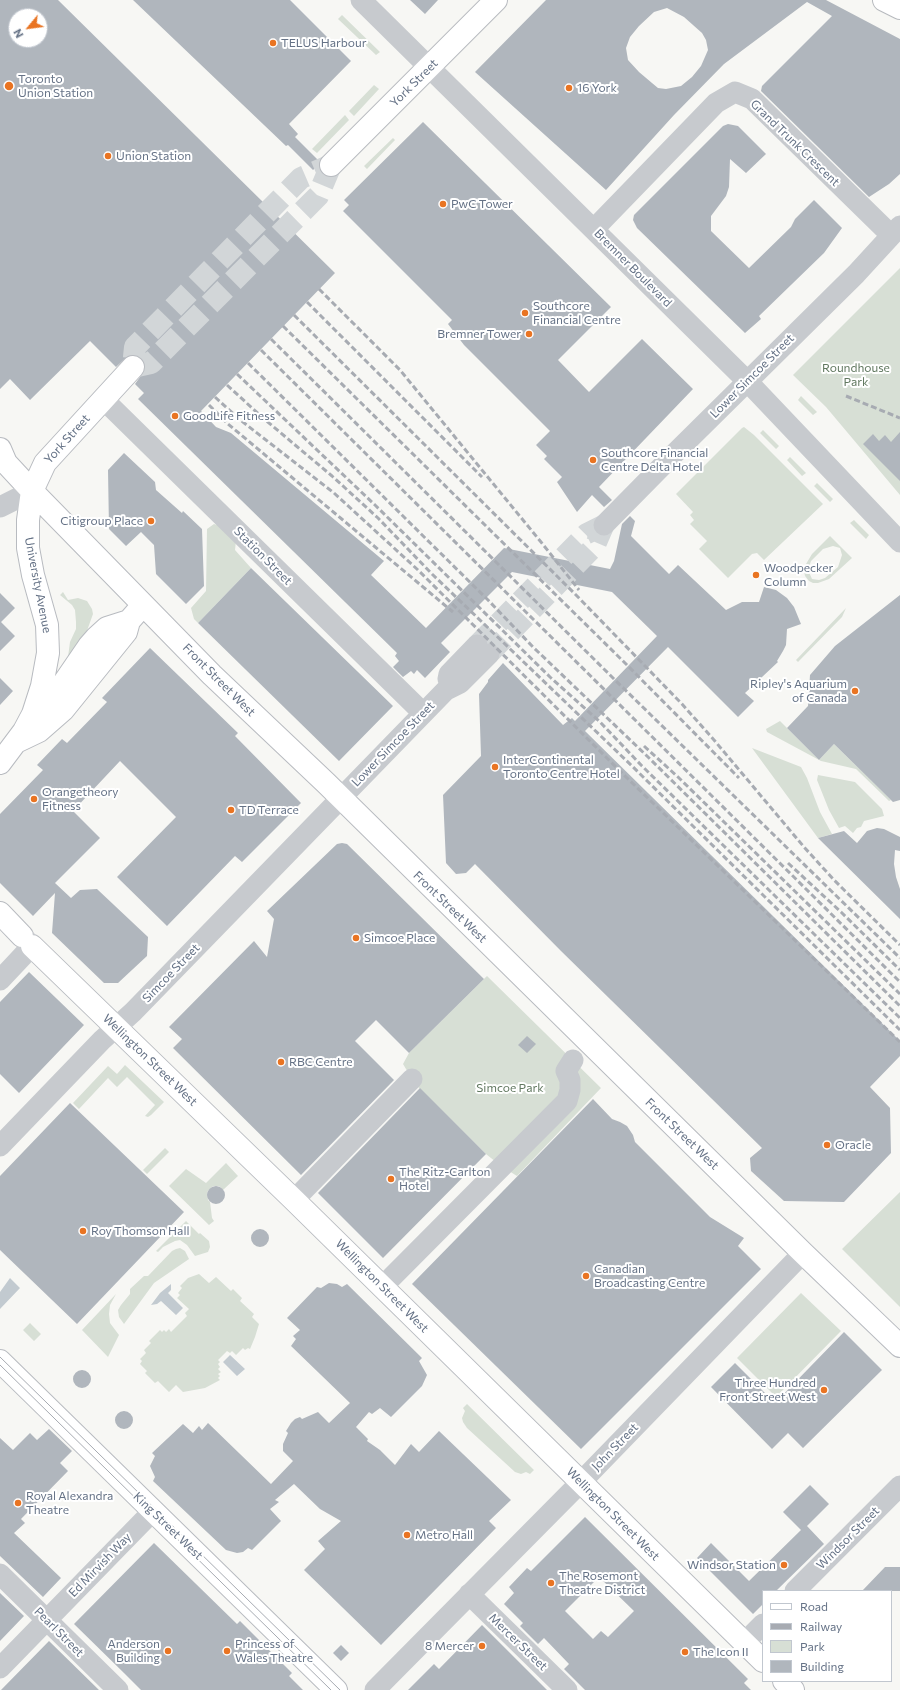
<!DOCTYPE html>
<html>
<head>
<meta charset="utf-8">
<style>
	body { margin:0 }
	#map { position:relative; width:900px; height:1690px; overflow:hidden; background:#f7f7f4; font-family:Commissioner,sans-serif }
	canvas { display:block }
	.legend { position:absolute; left:762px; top:1590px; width:130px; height:92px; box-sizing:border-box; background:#fff; border:1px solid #c1c7cf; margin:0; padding:5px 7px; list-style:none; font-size:12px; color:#657286 }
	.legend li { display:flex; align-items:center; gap:8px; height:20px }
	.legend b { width:20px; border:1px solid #c1c7cf }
	.north { position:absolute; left:8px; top:8px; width:40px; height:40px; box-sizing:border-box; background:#fff; border:1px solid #c1c7cf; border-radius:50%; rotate:241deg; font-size:11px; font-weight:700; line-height:16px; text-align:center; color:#657286 }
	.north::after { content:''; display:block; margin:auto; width:14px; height:18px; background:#e97422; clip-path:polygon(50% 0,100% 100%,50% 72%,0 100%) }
</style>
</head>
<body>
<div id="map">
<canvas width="900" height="1690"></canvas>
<ul class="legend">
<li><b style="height:5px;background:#fff"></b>Road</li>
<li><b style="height:5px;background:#a7abb2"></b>Railway</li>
<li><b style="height:11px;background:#d7dfd5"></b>Park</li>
<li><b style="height:11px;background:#b0b6bd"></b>Building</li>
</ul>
<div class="north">N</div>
</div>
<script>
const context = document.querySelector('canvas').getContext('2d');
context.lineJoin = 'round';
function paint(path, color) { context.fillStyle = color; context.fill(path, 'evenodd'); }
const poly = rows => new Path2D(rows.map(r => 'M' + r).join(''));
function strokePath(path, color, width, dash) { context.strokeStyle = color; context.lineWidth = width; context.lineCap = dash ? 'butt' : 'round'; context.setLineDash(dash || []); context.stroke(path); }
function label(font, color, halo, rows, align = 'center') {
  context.font = font + ' Commissioner,sans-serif'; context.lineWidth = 4; context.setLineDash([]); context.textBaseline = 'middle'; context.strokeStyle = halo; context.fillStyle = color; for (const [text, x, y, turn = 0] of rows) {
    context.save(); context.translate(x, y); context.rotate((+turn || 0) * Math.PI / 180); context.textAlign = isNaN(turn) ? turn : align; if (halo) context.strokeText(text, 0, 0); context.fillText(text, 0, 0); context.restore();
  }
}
const green = poly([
	[342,15,380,52,376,55,338,19],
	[374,85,379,89,354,116,349,111],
	[345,115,349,120,317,153,312,149],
	[393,138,395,140,367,169,364,166],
	[900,268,900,495,826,407,793,375],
	[801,396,817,412,813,415,798,400],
	[744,427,754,435,823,504,764,560,757,553,752,554,728,578,699,549,707,541,690,524,694,520,690,515,693,512,676,494,742,428],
	[763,430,779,446,776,449,760,433],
	[790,457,806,473,802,476,787,460],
	[817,483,833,499,830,502,814,486],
	[854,520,869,535,866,539,850,523],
	[214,524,226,528,236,541,235,550,251,568,198,623,194,619,191,608,206,591,207,529],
	[830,536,852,558,829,579,818,583,813,583,809,581,805,576,804,571,806,564,812,554],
	[833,546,840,548,842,555,838,567,825,578,819,580,812,579,808,570,811,561,823,549],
	[63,592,68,600,78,598,87,601,92,609,93,614,84,639,68,657,70,642,76,629,76,622,75,610,72,605,60,595],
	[846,608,842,617,798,662,796,660],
	[780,721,819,760,834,744,891,800,889,801,856,769,821,761,767,732,766,729],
	[752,748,801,767,807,778,820,812,832,834,818,838],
	[818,775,855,782,882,809,884,816,864,821,861,827,857,828,853,833,845,826,839,828,829,810,817,780],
	[487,976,601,1088,517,1176,501,1166,486,1154,415,1084,403,1064,409,1053],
	[125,1065,164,1102,151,1115,148,1117,145,1116,155,1105,127,1077,117,1087,108,1078,79,1109,73,1103,108,1066,117,1074],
	[165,1148,169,1152,147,1174,143,1170],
	[226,1163,238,1176,223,1190,219,1186,213,1186,207,1192,208,1200,210,1202,212,1218,214,1221,209,1225,169,1186,186,1169,206,1183],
	[900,1192,900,1307,842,1249],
	[186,1221,199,1234,200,1233,209,1241,210,1247,208,1252,195,1256,187,1245,180,1240,175,1241,163,1247,158,1252,156,1251],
	[180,1248,185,1251,189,1259,154,1283,124,1324,119,1317,118,1310,121,1305,130,1294,130,1289,144,1276,148,1276,172,1251,176,1249],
	[199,1274,209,1283,216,1277,231,1291,233,1289,242,1298,240,1301,254,1314,252,1317,259,1324,255,1337,250,1349,248,1348,245,1350,243,1348,236,1355,232,1351,230,1353,227,1351,218,1360,220,1362,218,1364,220,1367,218,1369,221,1372,218,1374,220,1376,218,1378,220,1380,205,1388,183,1392,176,1385,169,1392,158,1381,155,1383,145,1373,147,1371,140,1364,142,1361,140,1359,146,1353,144,1350,151,1343,149,1341,160,1330,162,1332,164,1330,166,1332,169,1329,171,1332,187,1316,185,1313,189,1309,177,1298,180,1295,178,1293,182,1288,180,1286,188,1278],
	[801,1293,841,1331,776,1397,737,1358],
	[116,1294,110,1305,109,1314,110,1323,119,1335,108,1357,82,1330],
	[30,1323,41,1334,34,1341,23,1330],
	[467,1404,534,1470,530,1474,526,1472,521,1474,515,1472,467,1428,463,1422,462,1418,465,1411,463,1408]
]);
const water = poly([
	[10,1278,20,1288,0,1309,0,1292],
	[171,1284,171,1290,168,1293,183,1308,176,1315,161,1301,157,1304,151,1305,160,1293],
	[230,1355,245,1369,237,1376,223,1362]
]);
const building = poly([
	[0,0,58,0,335,273,201,411,216,427,231,433,384,561,371,575,426,628,504,548,610,569,614,561,622,524,630,516,635,521,631,536,669,574,678,565,726,610,742,602,759,602,764,587,776,590,787,598,794,607,801,624,787,629,786,645,783,651,777,661,778,662,745,693,754,701,738,717,668,647,585,731,900,1041,900,1056,870,1087,890,1108,891,1153,844,1202,784,1201,751,1171,750,1158,762,1148,561,951,475,864,466,873,456,874,446,863,443,795,481,756,479,694,488,682,488,680,503,663,563,725,572,718,575,721,657,636,612,592,512,572,441,643,450,652,425,678,417,670,414,674,411,671,403,677,393,667,399,661,395,656,397,653,138,399,144,393,135,384,145,370,145,363,141,358,135,355,129,355,116,367,90,341,30,400,10,379,0,389],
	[16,16,40,16,40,40,16,40],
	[133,0,290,0,351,61,289,124,298,134,295,137,319,161,319,164,313,170,288,145,286,146],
	[410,0,438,0,425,14],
	[546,0,826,0,900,39,900,174,889,184,869,197,761,91,762,86,832,16,807,2,724,64,674,115,606,190,475,72],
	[667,8,684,17,702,33,706,40,708,50,701,66,692,77,681,86,666,89,658,88,652,83,639,72,628,60,626,48,630,37,639,26,654,12],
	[423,122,611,307,558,360,589,392,642,339,693,389,599,487,612,500,604,507,592,495,577,512,557,482,562,477,544,459,547,456,536,445,550,431,464,345,448,324,452,320,343,211,349,205,344,200],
	[728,124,738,126,766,154,746,173,730,159,729,187,726,196,711,216,711,231,749,268,791,227,795,219,814,200,842,228,824,253,759,316,761,319,745,333,637,228,633,220,634,215,723,126],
	[900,432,900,481,863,444,873,434,879,441,885,435,891,442],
	[124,453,155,482,156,490,182,513,183,511,202,529,204,586,186,604,156,574,154,545,141,532,126,546,109,529,108,470],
	[251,568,393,706,339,761,198,623],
	[0,593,15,608,1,622,15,636,0,651],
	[900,595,900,800,893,802,834,744,819,760,787,728,808,706,810,675,835,646],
	[150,648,238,733,235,736,301,803,242,862,235,856,167,926,117,877,176,817,120,761,73,811,100,838,55,883,71,898,80,890,97,889,148,937,147,956,118,983,104,983,52,933,55,893,33,916,0,883,0,814,43,770,37,765,62,739,67,743,107,702,102,698],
	[0,678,13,691,0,705],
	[877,828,884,829,900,837,900,851,895,850,894,864,896,877,900,889,900,919,818,838,844,831,857,843,867,831],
	[342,843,347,844,484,979,409,1053,376,1020,355,1041,394,1080,301,1175,173,1048,182,1039,169,1027,254,941,267,957,274,919,267,911,337,844],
	[29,972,84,1025,19,1093,0,1074,0,1002],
	[527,1036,536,1044,527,1053,518,1045],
	[420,1088,486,1154,383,1258,318,1193],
	[593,1099,612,1119,620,1122,627,1126,633,1135,635,1142,710,1217,744,1238,738,1246,761,1269,581,1449,412,1284],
	[70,1103,184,1212,77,1324,0,1250,0,1176],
	'207 1195a9 9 0 1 1 18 0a9 9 0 1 1-18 0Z',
	'251 1238a9 9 0 1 1 18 0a9 9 0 1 1-18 0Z',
	[329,1283,337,1284,342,1287,347,1284,422,1358,419,1361,427,1375,422,1386,391,1417,380,1408,372,1414,369,1412,356,1427,368,1439,367,1441,380,1450,395,1465,411,1444,419,1452,439,1431,511,1500,489,1521,496,1528,381,1645,304,1570,325,1549,318,1541,341,1521,320,1509,294,1484,275,1500,279,1502,270,1509,281,1521,252,1550,248,1548,243,1552,237,1553,226,1550,153,1481,155,1477,150,1466,155,1456,152,1453,183,1424,193,1433,199,1426,202,1430,208,1423,271,1484,293,1461,283,1451,283,1444,288,1433,286,1431,291,1423,295,1419,300,1417,302,1419,318,1412,329,1423,350,1403,291,1346,296,1339,293,1336,300,1330,287,1318,317,1287,321,1288],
	[844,1332,882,1370,803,1448,788,1433,772,1449,711,1387,735,1363,775,1403],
	'73 1379a9 9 0 1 1 18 0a9 9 0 1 1-18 0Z',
	'115 1420a9 9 0 1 1 18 0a9 9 0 1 1-18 0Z',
	[49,1429,72,1451,60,1463,68,1471,21,1519,25,1523,14,1533,61,1578,43,1597,0,1556,0,1438,13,1450,30,1433,37,1440],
	[810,1485,829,1504,807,1526,824,1544,776,1591,763,1591,763,1604,753,1614,697,1558,711,1543,749,1581,801,1530,783,1512],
	[585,1517,748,1679,744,1683,751,1690,585,1690,564,1669,569,1664,544,1638,538,1644,520,1626,523,1623,504,1604,514,1593,509,1587,527,1568,531,1571],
	[599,1577,634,1611,608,1637,601,1631,593,1639,565,1611],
	[154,1543,237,1624,240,1621,292,1673,289,1676,303,1690,141,1690,124,1673,74,1624],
	[885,1567,900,1567,900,1591,862,1591],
	[0,1593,24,1616,0,1641],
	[482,1625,547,1690,408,1690,434,1664,439,1669],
	[49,1641,99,1690,1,1690],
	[341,1645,349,1653,341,1661,333,1653]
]);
const minorTunnel = poly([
	[477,645,586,534,604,525],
	[489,654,595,546,604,525]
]);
const majorTunnel = poly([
	[331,165,318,196,151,363,133,367,135,347,301,178,331,165]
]);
const minor = poly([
	[361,0,747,381,900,542],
	[594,229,716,103,735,92,752,99,891,235],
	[103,399,423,713],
	[0,507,32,491],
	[604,525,676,452,856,274,900,226],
	[448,679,449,674,477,645],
	[0,980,32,946,22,936],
	[0,1146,102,1040,133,1012,446,690,460,683,489,654],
	[294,1200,412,1079],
	[382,1287,567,1101,570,1090,570,1080,566,1071,573,1060],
	[0,1574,118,1690],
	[795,1591,900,1486],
	[469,1594,567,1690],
	[744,1643,763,1624],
	[0,1668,153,1511],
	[375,1690,581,1482,803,1253]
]);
const major = poly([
	[331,165,496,0],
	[0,449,6,463,32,491,212,675,326,783,803,1253,900,1346],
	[35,713,51,698,63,684,89,646,96,638,107,628,129,621],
	[16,742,39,731,63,710,126,632,129,621,143,605],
	[0,763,24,731,33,714,42,686,48,653,47,625,33,575,28,548,28,520,32,491,45,463,133,367],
	[0,913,22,936],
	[32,946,294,1200,763,1661],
	[0,1361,336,1690],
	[784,1681,793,1690]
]);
const highway = poly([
	[884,0,900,8]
]);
const tram = poly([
	[0,1357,340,1690],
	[0,1365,331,1690]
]);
const rail = poly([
	[319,289,400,370,541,542,579,590],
	[307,302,482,477],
	[294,315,578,597,682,704,714,740,804,847,834,880,900,945],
	[283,326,626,664,739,778],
	[271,339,613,678,900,958],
	[261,350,900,982],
	[248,363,488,600,533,647,647,756,900,1006],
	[237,374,375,505,550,677,600,722,642,766,900,1018],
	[227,385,263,418,332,476,378,518,432,574,632,766,900,1030],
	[846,396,900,418],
	[215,397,239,419,334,493,418,570,624,775,900,1042],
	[209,405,228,424,453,612],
	[644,746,678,777,900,994],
	[788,863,841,912,900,970]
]);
const markers = [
	[273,43,4,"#e97422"],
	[9,86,5,"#e97422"],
	[569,88,4,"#e97422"],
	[108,156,4,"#e97422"],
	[443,204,4,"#e97422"],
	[525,313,4,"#e97422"],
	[529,334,4,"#e97422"],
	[175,416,4,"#e97422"],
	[593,460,4,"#e97422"],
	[151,521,4,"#e97422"],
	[756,575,4,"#e97422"],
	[855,691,4,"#e97422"],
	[495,767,4,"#e97422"],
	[34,799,4,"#e97422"],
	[231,810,4,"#e97422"],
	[356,938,4,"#e97422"],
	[281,1062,4,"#e97422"],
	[827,1145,4,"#e97422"],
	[391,1179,4,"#e97422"],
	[83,1231,4,"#e97422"],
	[586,1276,4,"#e97422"],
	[824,1390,4,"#e97422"],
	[18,1503,4,"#e97422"],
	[407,1535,4,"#e97422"],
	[784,1565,4,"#e97422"],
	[551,1583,4,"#e97422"],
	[482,1646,4,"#e97422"],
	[168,1651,4,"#e97422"],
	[227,1651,4,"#e97422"],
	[685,1652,4,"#e97422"]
];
const poiNames = [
	["TELUS Harbour",281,43],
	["Toronto",18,79],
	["Union Station",18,93],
	["16 York",577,88],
	["Union Station",116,156],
	["PwC Tower",451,204],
	["Southcore",533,306],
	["Financial Centre",533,320],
	["Bremner Tower",521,334,"right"],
	["GoodLife Fitness",183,416],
	["Southcore Financial",601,453],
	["Centre Delta Hotel",601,467],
	["Citigroup Place",143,521,"right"],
	["Woodpecker",764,568],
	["Column",764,582],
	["Ripley's Aquarium",847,684,"right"],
	["of Canada",847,698,"right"],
	["InterContinental",503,760],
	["Toronto Centre Hotel",503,774],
	["Orangetheory",42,792],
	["Fitness",42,806],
	["TD Terrace",239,810],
	["Simcoe Place",364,938],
	["RBC Centre",289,1062],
	["Oracle",835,1145],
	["The Ritz-Carlton",399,1172],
	["Hotel",399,1186],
	["Roy Thomson Hall",91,1231],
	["Canadian",594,1269],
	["Broadcasting Centre",594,1283],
	["Three Hundred",816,1383,"right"],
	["Front Street West",816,1397,"right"],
	["Royal Alexandra",26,1496],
	["Theatre",26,1510],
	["Metro Hall",415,1535],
	["Windsor Station",776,1565,"right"],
	["The Rosemont",559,1576],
	["Theatre District",559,1590],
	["Anderson",160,1644,"right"],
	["Building",160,1658,"right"],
	["Princess of",235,1644],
	["Wales Theatre",235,1658],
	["8 Mercer",474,1646,"right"],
	["The Icon II",693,1652]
];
const streetNames = [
	["York Street",414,83,-45],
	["Grand Trunk Crescent",795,143,44],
	["Bremner Boulevard",633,268,45],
	["Lower Simcoe Street",752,376,-45],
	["York Street",67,439,-48],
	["Station Street",263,556,45],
	["University Avenue",38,585,79],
	["Front Street West",219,680,45],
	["Lower Simcoe Street",393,744,-46],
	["Front Street West",450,907,44],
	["Simcoe Street",171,973,-46],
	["Wellington Street West",150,1060,44],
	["Front Street West",682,1134,44],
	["Wellington Street West",382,1286,45],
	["John Street",615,1447,-46],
	["Wellington Street West",613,1514,45],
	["King Street West",168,1526,44],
	["Windsor Street",848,1538,-45],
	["Ed Mirvish Way",100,1565,-46],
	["Pearl Street",59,1632,45],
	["Mercer Street",518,1642,44]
];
const parkNames = [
	["Roundhouse",856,368],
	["Park",856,382],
	["Simcoe Park",510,1088]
];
paint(green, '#d7dfd5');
paint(water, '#c2cad0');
paint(building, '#b0b6bd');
strokePath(minorTunnel, '#d2d6d8', 21, [21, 10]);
strokePath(majorTunnel, '#d2d6d8', 22, [22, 11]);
strokePath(major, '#b8bbc0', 24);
strokePath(highway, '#b7babe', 24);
strokePath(minor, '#c7cace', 21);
strokePath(major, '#fff', 22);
strokePath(highway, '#fff', 22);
strokePath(tram, '#a7abb2', 1);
strokePath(rail, '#a7abb2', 3, [6, 3]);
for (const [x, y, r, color] of markers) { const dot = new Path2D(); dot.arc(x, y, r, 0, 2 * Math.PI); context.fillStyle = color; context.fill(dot); strokePath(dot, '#fff', 1.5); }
label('12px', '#657286', '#fff', poiNames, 'left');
label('12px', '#657286', '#fff', streetNames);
label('12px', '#617860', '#fff', parkNames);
</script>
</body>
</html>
